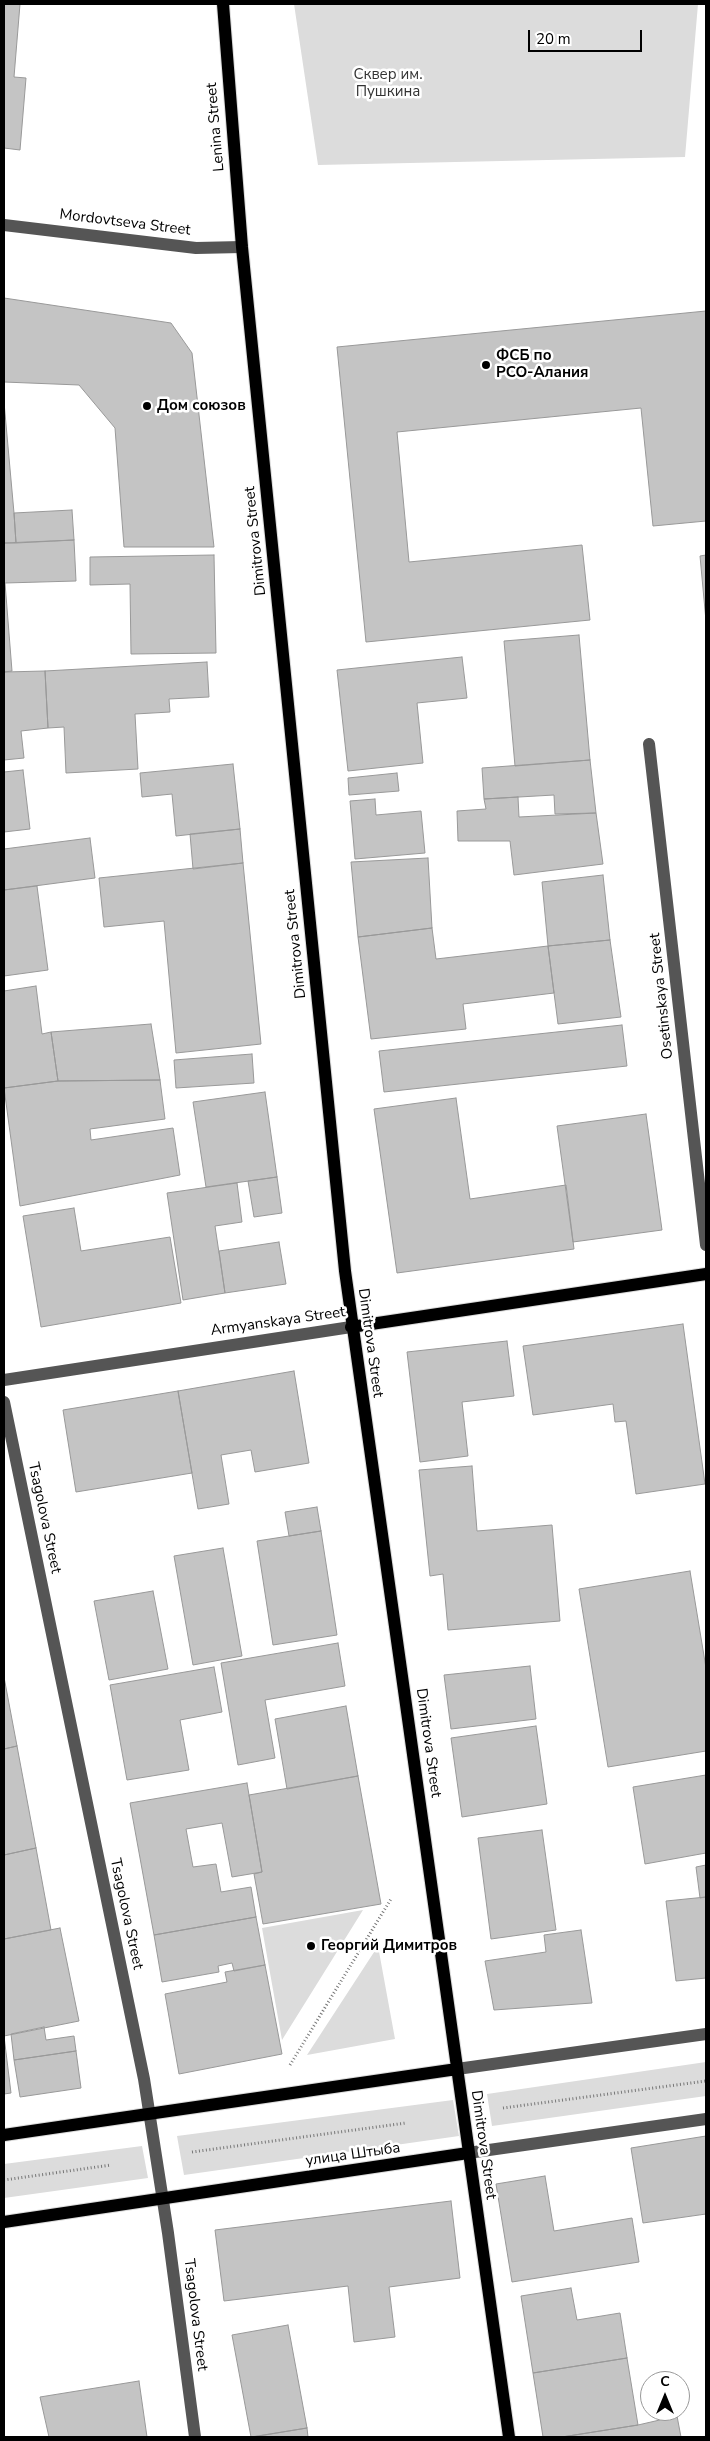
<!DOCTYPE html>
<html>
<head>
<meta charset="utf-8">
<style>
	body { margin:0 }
	#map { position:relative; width:710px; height:2441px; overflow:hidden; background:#fff; font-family:"Nunito Sans",sans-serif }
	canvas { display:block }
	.frame { position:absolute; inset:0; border:5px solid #000; pointer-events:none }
	.north { position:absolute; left:640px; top:2371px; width:50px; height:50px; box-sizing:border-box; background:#fff; border:1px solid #999; border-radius:50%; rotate:0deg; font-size:14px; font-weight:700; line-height:20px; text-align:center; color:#000 }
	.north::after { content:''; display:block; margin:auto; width:18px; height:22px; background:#000; clip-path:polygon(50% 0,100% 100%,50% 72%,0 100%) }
	.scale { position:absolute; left:528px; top:30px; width:114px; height:22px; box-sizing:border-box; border:2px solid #000; border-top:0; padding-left:6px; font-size:15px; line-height:18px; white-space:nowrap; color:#000; -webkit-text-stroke:4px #fff; paint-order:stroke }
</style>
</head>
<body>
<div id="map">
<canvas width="710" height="2441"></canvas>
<div class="frame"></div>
<div class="north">С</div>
<div class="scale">20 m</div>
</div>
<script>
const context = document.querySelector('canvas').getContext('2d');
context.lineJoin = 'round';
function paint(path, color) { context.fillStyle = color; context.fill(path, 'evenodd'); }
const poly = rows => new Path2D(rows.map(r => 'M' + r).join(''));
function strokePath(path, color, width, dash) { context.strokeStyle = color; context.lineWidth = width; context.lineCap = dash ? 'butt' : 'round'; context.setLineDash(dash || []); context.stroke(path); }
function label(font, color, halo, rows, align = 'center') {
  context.font = font + ' "Nunito Sans",sans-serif'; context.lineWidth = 5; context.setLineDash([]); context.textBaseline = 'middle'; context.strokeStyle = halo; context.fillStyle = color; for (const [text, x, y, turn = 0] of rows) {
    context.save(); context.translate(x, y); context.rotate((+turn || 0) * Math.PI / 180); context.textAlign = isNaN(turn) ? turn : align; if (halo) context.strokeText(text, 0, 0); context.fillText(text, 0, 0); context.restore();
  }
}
const green = poly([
	[294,4,698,4,685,157,318,165],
	[363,1910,282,2040,262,1928],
	[378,1946,395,2039,307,2055],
	[706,2062,706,2096,492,2126,487,2094],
	[453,2100,459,2136,184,2175,177,2136],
	[142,2146,148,2178,4,2198,4,2164]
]);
const building = poly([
	[4,4,20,4,14,77,26,78,20,150,4,148,4,4],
	[4,298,171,323,192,353,214,547,124,547,115,428,79,385,4,382,4,298],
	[706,311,706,521,653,526,641,408,397,432,409,562,582,545,590,620,366,642,337,347,706,311],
	[4,402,14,513,16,543,4,543,4,402],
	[72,510,74,540,16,543,14,513,72,510],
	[74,540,76,581,5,583,12,671,4,672,4,543,74,540],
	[214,555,216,653,131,654,130,584,90,585,90,557,214,555],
	[706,555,706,621,700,556,706,555],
	[579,635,590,760,515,766,504,641,579,635],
	[462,657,467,698,417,703,423,763,348,771,337,670,462,657],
	[207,662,209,697,169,699,170,712,135,714,138,769,66,773,64,727,48,728,45,671,207,662],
	[45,671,48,728,21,731,24,758,4,760,4,672,45,671],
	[590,760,596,813,555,814,554,795,484,799,482,768,590,760],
	[233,764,240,829,176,836,172,794,142,797,140,773,233,764],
	[23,770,30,829,4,832,4,772,23,770],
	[397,773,399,791,349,795,348,778,397,773],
	[518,797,519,817,596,813,603,864,514,875,510,841,458,841,457,811,486,809,484,799,518,797],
	[375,799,376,815,421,811,425,853,355,859,350,801,375,799],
	[240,829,243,863,193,869,190,834,240,829],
	[90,838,95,878,4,890,4,849,90,838],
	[428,858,432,928,358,937,351,862,428,858],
	[243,863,261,1044,176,1053,164,921,104,927,99,878,243,863],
	[603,875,610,940,548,946,542,882,603,875],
	[37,886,48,970,4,976,4,890,37,886],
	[432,928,436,959,548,946,554,993,463,1004,466,1029,371,1039,358,937,432,928],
	[610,940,621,1017,558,1024,548,946,610,940],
	[36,986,42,1034,51,1032,58,1081,4,1088,4,991,36,986],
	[151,1024,160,1080,58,1081,51,1032,151,1024],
	[622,1025,627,1066,384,1092,379,1051,622,1025],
	[252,1054,254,1083,176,1088,174,1060,252,1054],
	[160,1080,165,1119,90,1129,91,1140,173,1128,180,1175,20,1206,4,1088,58,1081,160,1080],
	[265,1092,277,1177,206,1187,193,1102,265,1092],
	[456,1098,470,1199,566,1185,574,1249,397,1273,374,1109,456,1098],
	[646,1114,662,1230,573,1242,557,1126,646,1114],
	[277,1177,282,1213,254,1217,248,1181,277,1177],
	[237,1183,242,1222,215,1226,225,1293,183,1300,167,1193,237,1183],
	[74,1208,81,1251,170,1237,181,1303,41,1327,23,1216,74,1208],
	[279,1242,286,1284,225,1293,219,1251,279,1242],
	[683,1324,705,1484,636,1494,626,1421,615,1422,613,1404,533,1415,523,1346,683,1324],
	[507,1341,514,1396,462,1402,468,1456,420,1462,407,1352,507,1341],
	[294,1371,309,1463,255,1472,251,1450,221,1455,229,1504,198,1509,178,1391,294,1371],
	[178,1391,192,1473,76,1492,63,1410,178,1391],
	[472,1466,477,1531,552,1525,560,1621,448,1630,443,1574,430,1576,419,1470,472,1466],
	[317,1507,321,1531,289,1536,285,1512,317,1507],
	[321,1531,337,1635,273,1645,257,1541,321,1531],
	[223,1548,242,1656,193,1665,174,1556,223,1548],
	[690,1571,706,1668,706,1751,608,1767,579,1589,690,1571],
	[153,1591,168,1669,109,1680,94,1601,153,1591],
	[338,1643,345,1686,265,1700,275,1758,238,1765,221,1663,338,1643],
	[530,1666,536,1719,451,1729,444,1675,530,1666],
	[214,1667,222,1712,180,1720,189,1770,127,1780,110,1685,214,1667],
	[4,1677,17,1746,4,1749,4,1677],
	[346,1706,358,1776,287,1789,275,1719,346,1706],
	[536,1726,547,1804,462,1817,451,1738,536,1726],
	[17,1746,36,1848,4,1855,4,1749,17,1746],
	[706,1775,706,1853,645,1864,633,1787,706,1775],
	[358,1776,381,1904,263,1924,254,1874,262,1872,249,1795,358,1776],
	[247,1783,262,1872,232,1877,222,1823,186,1829,193,1867,216,1864,221,1892,251,1887,256,1917,154,1935,130,1803,247,1783],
	[542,1830,556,1930,491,1939,478,1838,542,1830],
	[36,1848,51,1930,4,1939,4,1855,36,1848],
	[706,1865,706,1897,700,1898,696,1867,706,1865],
	[706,1897,706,1978,676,1981,666,1901,706,1897],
	[256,1917,265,1965,234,1971,232,1963,218,1966,219,1972,162,1982,154,1935,256,1917],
	[60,1928,79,2021,4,2036,4,1939,60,1928],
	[581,1930,592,2003,494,2010,485,1961,546,1952,544,1935,581,1930],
	[265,1965,282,2054,179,2074,165,1994,227,1982,225,1972,265,1965],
	[44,2027,46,2040,74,2036,76,2051,14,2060,11,2034,44,2027],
	[4,2036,11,2093,4,2094,4,2036],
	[76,2051,81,2088,20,2097,14,2060,76,2051],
	[706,2136,706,2214,643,2223,631,2148,706,2136],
	[545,2176,554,2231,632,2218,639,2262,512,2282,496,2184,545,2176],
	[451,2201,460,2278,389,2287,395,2337,354,2342,348,2286,224,2301,215,2230,451,2201],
	[571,2288,577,2320,620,2313,627,2358,533,2373,521,2296,571,2288],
	[288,2325,307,2428,251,2437,232,2335,288,2325],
	[627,2358,638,2425,562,2437,543,2437,533,2373,627,2358],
	[139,2381,147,2437,49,2437,40,2397,139,2381],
	[677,2416,681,2437,562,2437,638,2425,677,2416],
	[307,2428,308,2437,253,2437,307,2428]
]);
const path = poly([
	[290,2065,391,1899],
	[503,2108,706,2081],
	[192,2152,406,2123],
	[4,2180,111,2165]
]);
const minor = poly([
	[4,225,196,248,242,247],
	[649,744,706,1245],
	[4,1380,351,1327],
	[4,1402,144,2079,168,2233,195,2437],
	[457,2069,706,2034],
	[468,2153,706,2119]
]);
const major = poly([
	[223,4,242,247,345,1271,509,2437],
	[351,1327,706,1274],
	[4,2135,457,2069],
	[4,2222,468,2153]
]);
const markers = [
	[486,365,5,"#000"],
	[147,406,5,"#000"],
	[311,1946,5,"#000"]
];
const parkNames = [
	["Сквер им.",388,75],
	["Пушкина",388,92]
];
const streetNames = [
	["Lenina Street",216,127,-95],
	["Mordovtseva Street",125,223,7],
	["Dimitrova Street",256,541,-96],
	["Dimitrova Street",296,944,-96],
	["Osetinskaya Street",662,996,-96],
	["Armyanskaya Street",278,1322,-8],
	["Dimitrova Street",370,1343,82],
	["Tsagolova Street",44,1518,78],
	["Dimitrova Street",428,1743,82],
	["Tsagolova Street",126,1914,78],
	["Dimitrova Street",483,2145,82],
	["улица Штыба",353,2155,-8],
	["Tsagolova Street",195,2315,83]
];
const poiNames = [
	["ФСБ по",496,356],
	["РСО-Алания",496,373],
	["Дом союзов",157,406],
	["Георгий Димитров",321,1946]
];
paint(green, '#dcdcdc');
paint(building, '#c4c4c4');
strokePath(building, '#999', 1);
strokePath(major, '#dbdbdb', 14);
strokePath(path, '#777', 3, [1, 2.5]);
strokePath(minor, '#555', 12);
strokePath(major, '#000', 12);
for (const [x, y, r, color] of markers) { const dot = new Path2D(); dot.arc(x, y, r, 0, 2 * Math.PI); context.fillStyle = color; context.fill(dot); strokePath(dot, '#fff', 2); }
label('15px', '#333', '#fff', parkNames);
label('15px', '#000', '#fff', streetNames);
label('bold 15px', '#000', '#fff', poiNames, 'left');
</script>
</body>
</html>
